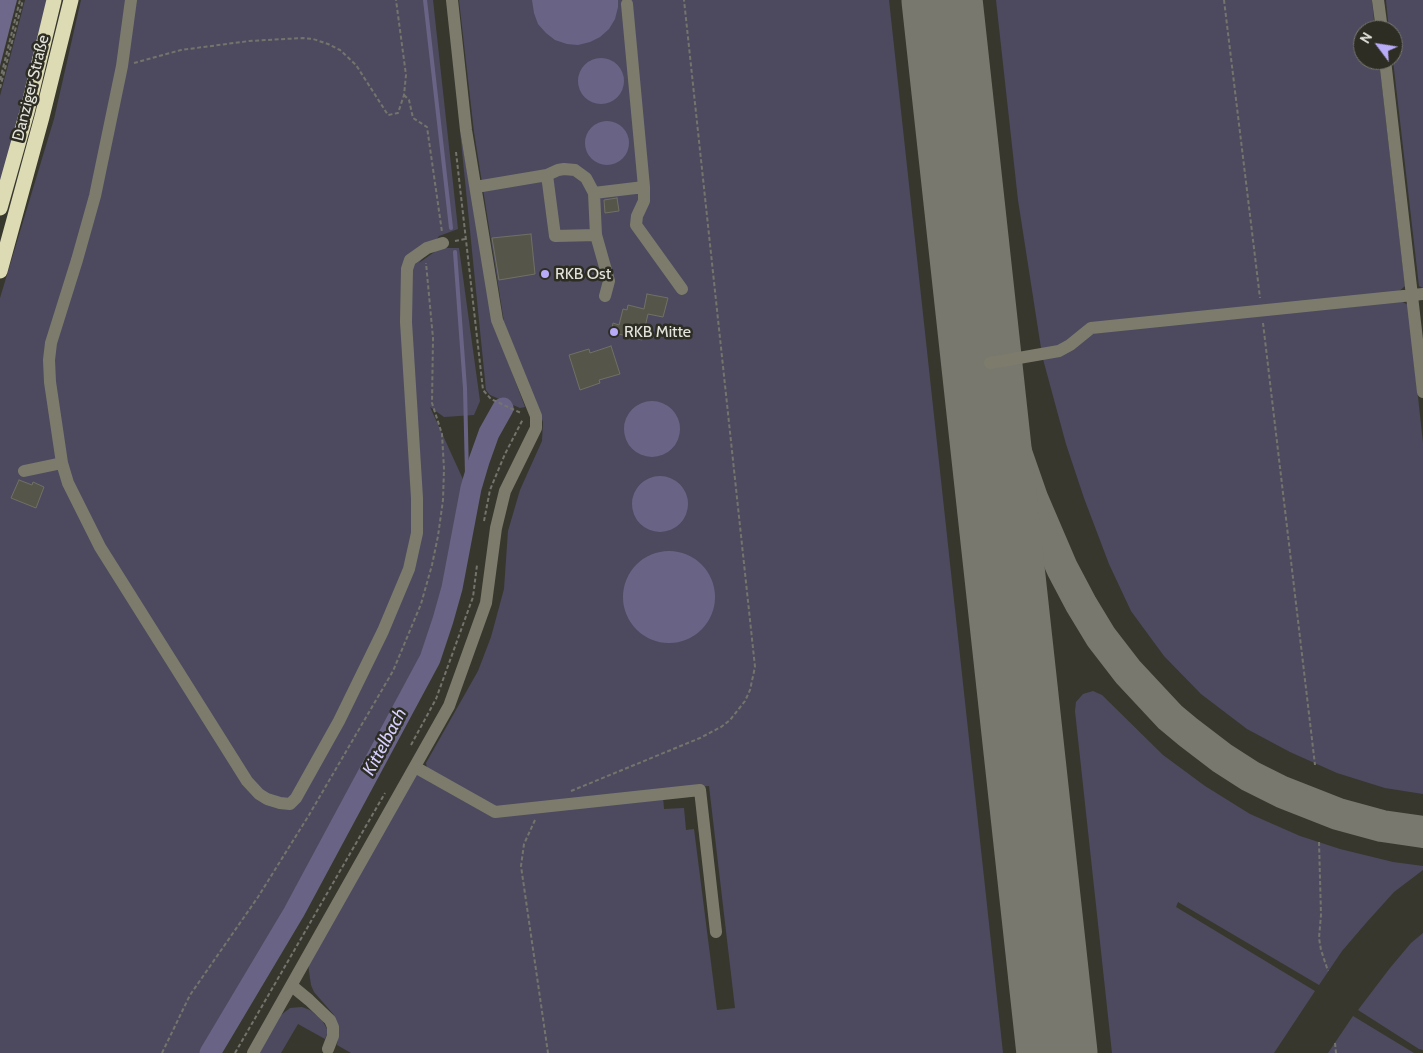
<!DOCTYPE html>
<html>
<head>
<meta charset="utf-8">
<style>
	body { margin:0 }
	#map { position:relative; width:1423px; height:1053px; overflow:hidden; background:#38372e; font-family:Cabin,sans-serif }
	canvas { display:block }
	.north { position:absolute; left:1353px; top:20px; width:50px; height:50px; box-sizing:border-box; background:#2e2d24; border:1px solid #77766e; border-radius:50%; rotate:301deg; font-size:14px; font-weight:700; line-height:20px; text-align:center; color:#e4e4dd }
	.north::after { content:''; display:block; margin:auto; width:18px; height:22px; background:#b8abf7; clip-path:polygon(50% 0,100% 100%,50% 72%,0 100%) }
</style>
</head>
<body>
<div id="map">
<canvas width="1423" height="1053"></canvas>
<div class="north">N</div>
</div>
<script>
const context = document.querySelector('canvas').getContext('2d');
context.lineJoin = 'round';
function paint(path, color) { context.fillStyle = color; context.fill(path, 'evenodd'); }
const poly = rows => new Path2D(rows.map(r => 'M' + r).join(''));
function strokePath(path, color, width, dash) { context.strokeStyle = color; context.lineWidth = width; context.lineCap = dash ? 'butt' : 'round'; context.setLineDash(dash || []); context.stroke(path); }
function label(font, color, halo, rows, align = 'center') {
  context.font = font + ' Cabin,sans-serif'; context.lineWidth = 5; context.setLineDash([]); context.textBaseline = 'middle'; context.strokeStyle = halo; context.fillStyle = color; for (const [text, x, y, turn = 0] of rows) {
    context.save(); context.translate(x, y); context.rotate((+turn || 0) * Math.PI / 180); context.textAlign = isNaN(turn) ? turn : align; if (halo) context.strokeText(text, 0, 0); context.fillText(text, 0, 0); context.restore();
  }
}
const green = poly([
	[25,0,47,0,21,110,0,185,0,96],
	[81,0,433,0,458,229,439,236,419,263,440,248,459,248,480,401,474,415,444,417,430,407,466,486,455,545,427,652,381,737,203,1053,0,1053,0,298,54,119],
	[459,0,889,0,1003,1053,351,1053,337,1045,338,1037,334,1015,314,992,311,985,308,964,415,775,423,775,492,814,663,797,664,809,684,808,686,830,694,829,717,1010,735,1008,709,786,500,807,485,803,428,772,426,763,478,671,491,637,504,589,508,531,520,490,542,441,543,422,504,322,474,132],
	[996,0,1372,0,1375,30,1363,30,1363,60,1379,60,1405,286,1398,292,1104,322,1057,348,1041,348,1018,200],
	[1386,0,1423,0,1423,288,1419,286,1393,60,1393,30,1389,30],
	[460,131,494,324,525,407,520,408,490,395,486,390],
	[1397,299,1408,305,1423,443,1423,794,1385,788,1337,773,1290,752,1247,729,1201,694,1164,656,1131,611,1109,564,1084,498,1066,444,1043,359,1091,331],
	[1093,691,1102,695,1163,755,1205,786,1250,814,1300,836,1340,849,1393,862,1423,866,1423,870,1394,892,1366,923,1342,951,1319,985,1178,902,1176,907,1315,991,1274,1053,1112,1053,1075,711,1076,702,1083,694],
	[1423,933,1423,1050,1419,1049,1358,1010,1390,968,1411,943],
	[302,1007,310,1010,322,1020,327,1029,327,1034,325,1039,298,1024,281,1053,259,1053,281,1015,290,1008],
	[1353,1016,1414,1053,1328,1053]
]);
const forest = poly([
	[0,0,17,0,0,66]
]);
const water = poly([
	[532,0,618,0,618,7,615,19,609,29,600,37,590,42,578,45,567,44,555,40,546,33,538,24,534,13],
	'578 81a23 23 0 1 1 46 0a23 23 0 1 1-46 0Z',
	'585 143a22 22 0 1 1 44 0a22 22 0 1 1-44 0Z',
	'624 429a28 28 0 1 1 56 0a28 28 0 1 1-56 0Z',
	'632 504a28 28 0 1 1 56 0a28 28 0 1 1-56 0Z',
	'623 597a46 46 0 1 1 92 0a46 46 0 1 1-92 0Z'
]);
const stream = poly([
	[425,0,451,228],
	[455,252,465,388,467,475,471,488]
]);
const river = poly([
	[210,1053,294,912,430,659,443,620,452,588,471,488,479,461,489,433,503,408]
]);
const taxiway = poly([
	[970,258,990,363,1008,429,1032,498,1062,568,1081,604,1101,637,1128,672,1170,717,1188,732,1222,758,1250,776,1282,792,1338,814,1382,826,1423,832]
]);
const runway = poly([
	[942,0,1057,1053]
]);
const building = poly([
	[617,198,619,211,605,213,604,200,617,198],
	[531,234,535,274,499,280,492,238,531,234],
	[647,294,668,298,663,317,648,314,642,340,611,332,613,323,619,325,623,309,627,310,628,305,644,309,647,294],
	[611,346,620,374,599,380,600,383,580,390,569,355,589,349,590,353,611,346],
	[19,480,32,485,33,482,44,487,36,508,11,498,19,480]
]);
const path = poly([
	[1224,0,1260,298],
	[134,63,181,50,249,41,303,38,313,39,328,44,340,50,356,65,388,115,398,113,404,95,406,75,396,0],
	[0,80,20,0],
	[0,88,23,0],
	[404,95,409,100,413,118,427,127,442,232],
	[456,152,483,390,491,399,521,413],
	[455,241,465,239],
	[1263,323,1315,765],
	[484,521,490,490,505,454,523,419],
	[411,745,436,699,473,597,477,565],
	[571,791,700,738,721,727,730,720,745,701,750,690,755,667,684,0],
	[535,820,524,844,521,866,548,1053],
	[1319,842,1321,915,1319,938,1321,950,1328,971],
	[1335,1043,1336,1053],
	[162,1053,190,995,258,897,309,815,393,671,421,604,432,565,438,536,443,500,444,469,442,434,432,403,433,338,426,263],
	[235,1053,385,793]
]);
const minor = poly([
	[1378,0,1382,30],
	[1385,60,1423,392],
	[476,187,547,175,555,236,596,235,594,193,586,178,575,170,564,169,558,170,547,175],
	[644,187,644,201,637,216,636,225,682,289],
	[594,193,644,187,627,4],
	[596,235,609,281,605,296],
	[990,363,1059,351,1070,345,1091,328,1423,294],
	[62,463,68,483,100,547,247,781,259,794,267,799,280,803,290,804,296,798,339,721,383,631,409,569,417,533,417,498,406,322,407,269,410,260,427,248,443,243],
	[24,471,62,463,50,382,49,360,51,343,77,260,95,196,122,66,131,0],
	[415,767,495,812,700,790,716,932],
	[292,986,309,1000,330,1020,333,1027,333,1036,328,1049],
	[253,1053,449,706,486,603,496,528,505,491,536,428,536,416,497,320,466,130,452,0]
]);
const highway = poly([
	[0,208,27,112,54,0],
	[0,271,42,117,71,0]
]);
const markers = [
	[545,274,5,"#b8abf7"],
	[614,332,5,"#b8abf7"]
];
const streetNames = [
	["Danziger Straße",31,88,-76]
];
const poiNames = [
	["RKB Ost",555,274],
	["RKB Mitte",624,332]
];
const waterNames = [
	["Kittelbach",385,742,-62]
];
paint(green, '#4d4a5f');
paint(forest, '#6e698a');
paint(water, '#696485');
strokePath(stream, '#696485', 4);
strokePath(river, '#696485', 21);
strokePath(taxiway, '#78786f', 32);
strokePath(runway, '#78786f', 81);
paint(building, '#55554a');
strokePath(building, '#717065', 1);
strokePath(path, '#75746c', 2, [4, 2.5]);
strokePath(minor, '#7d7c6c', 12);
strokePath(highway, '#dddbb4', 15);
for (const [x, y, r, color] of markers) { const dot = new Path2D(); dot.arc(x, y, r, 0, 2 * Math.PI); context.fillStyle = color; context.fill(dot); strokePath(dot, '#2e2d24', 2); }
label('16px', '#e4e4dd', '#2e2d24', streetNames);
label('16px', '#e4e4dd', '#2e2d24', poiNames, 'left');
label('italic 18px', '#d6cfff', '#2e2d24', waterNames);
</script>
</body>
</html>
